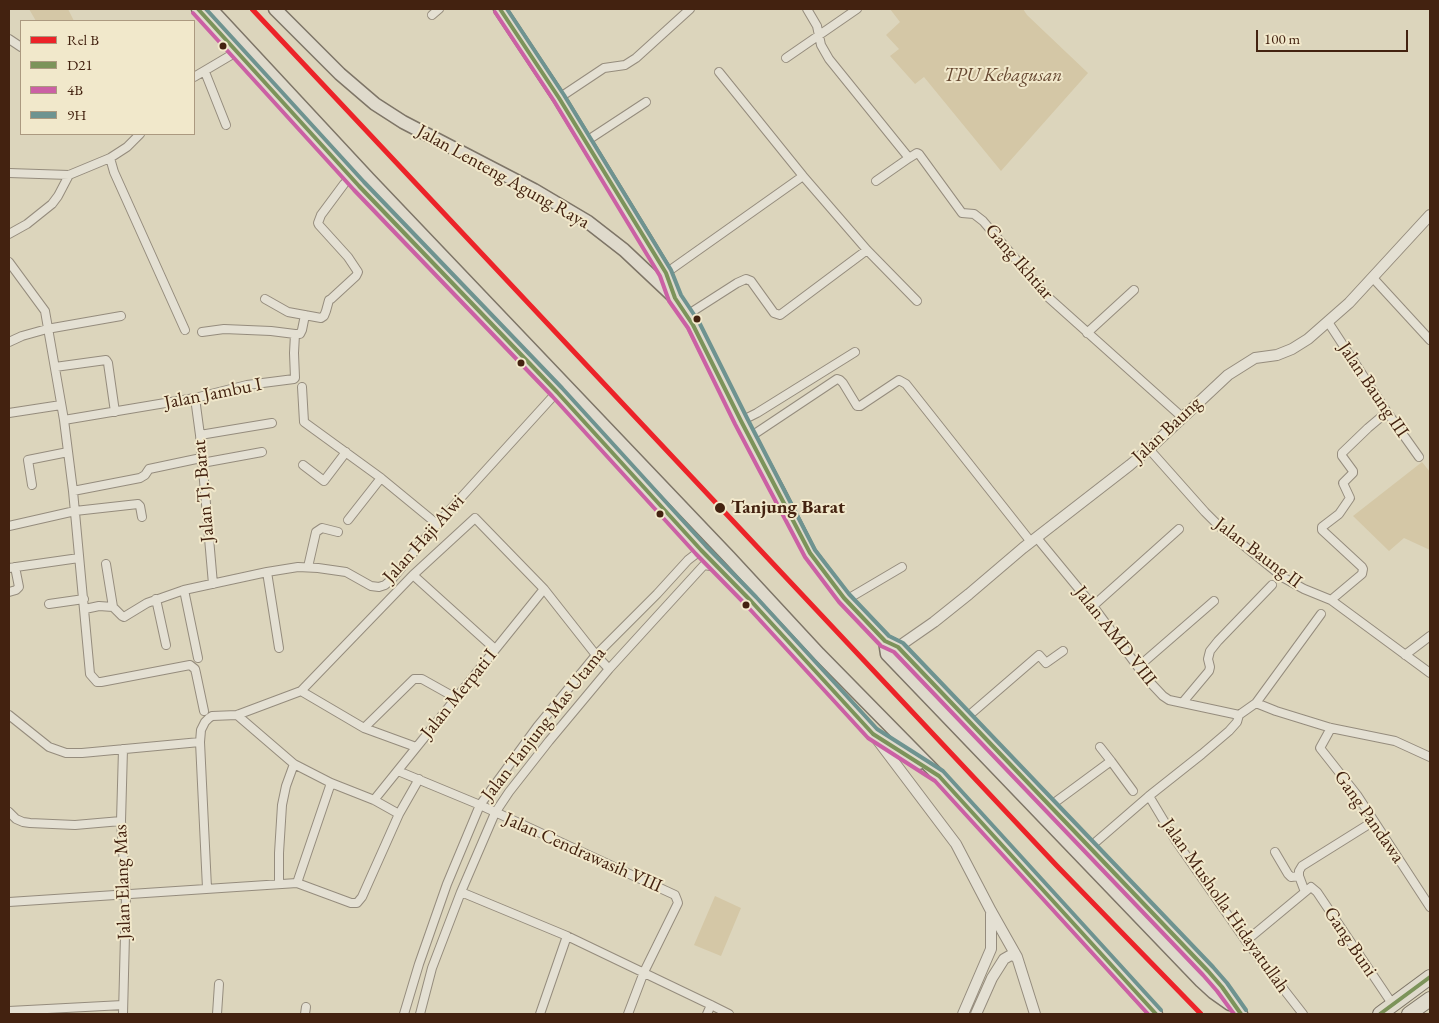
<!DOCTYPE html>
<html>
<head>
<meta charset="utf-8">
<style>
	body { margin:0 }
	#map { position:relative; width:1439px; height:1023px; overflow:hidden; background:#dcd5bc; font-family:"EB Garamond",serif }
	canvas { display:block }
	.frame { position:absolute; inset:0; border:10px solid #432210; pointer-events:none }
	.legend { position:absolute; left:20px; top:20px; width:175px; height:115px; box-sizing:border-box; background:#f1e8cb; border:1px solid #ab9980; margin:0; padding:6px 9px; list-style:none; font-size:15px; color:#432210 }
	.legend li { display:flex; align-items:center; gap:10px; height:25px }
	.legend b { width:25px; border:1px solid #ab9980 }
	.scale { position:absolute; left:1256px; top:30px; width:152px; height:22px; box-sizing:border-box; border:2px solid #432210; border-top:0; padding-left:6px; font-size:15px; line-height:18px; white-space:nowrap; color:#432210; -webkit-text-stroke:4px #f1e8cb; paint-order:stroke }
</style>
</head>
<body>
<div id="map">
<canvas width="1439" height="1023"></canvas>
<div class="frame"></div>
<ul class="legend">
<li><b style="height:6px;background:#ec2329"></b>Rel B</li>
<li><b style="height:6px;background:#7c935a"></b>D21</li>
<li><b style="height:6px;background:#cb60a4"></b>4B</li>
<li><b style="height:6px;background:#6e9390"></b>9H</li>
</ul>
<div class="scale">100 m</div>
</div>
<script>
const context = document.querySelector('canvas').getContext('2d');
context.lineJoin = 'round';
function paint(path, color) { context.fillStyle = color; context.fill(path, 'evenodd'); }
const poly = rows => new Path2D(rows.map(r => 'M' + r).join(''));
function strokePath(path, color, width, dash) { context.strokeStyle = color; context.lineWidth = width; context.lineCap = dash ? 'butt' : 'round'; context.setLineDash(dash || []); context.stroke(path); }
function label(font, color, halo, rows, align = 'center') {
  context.font = font + ' "EB Garamond",serif'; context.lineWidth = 4; context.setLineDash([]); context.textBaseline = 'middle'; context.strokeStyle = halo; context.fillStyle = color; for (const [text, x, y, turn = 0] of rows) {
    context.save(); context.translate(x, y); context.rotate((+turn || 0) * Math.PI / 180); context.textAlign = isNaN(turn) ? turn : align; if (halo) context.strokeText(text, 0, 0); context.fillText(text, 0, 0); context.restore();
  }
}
const green = poly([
	[29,9,68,9,74,21,36,21],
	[890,9,1023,9,1027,15,1088,73,1001,171,924,77,915,84,890,56,899,49,886,35,900,22],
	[1422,462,1430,472,1430,550,1404,538,1389,551,1353,516],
	[715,896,741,908,721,956,694,945]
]);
const minor = poly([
	[807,9,817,26,821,45,829,59,909,158,917,153,919,154,962,213,974,214,983,221,1049,298,1182,417],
	[432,15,439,9],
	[9,39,21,47],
	[786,58,857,9],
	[205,72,226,125],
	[719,72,803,176,867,250,917,301],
	[194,77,238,51],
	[559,98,604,68,625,65,636,58,690,9],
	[585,142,646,102],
	[110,158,114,172,185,330],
	[9,173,69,175,110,158,127,147,140,134],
	[876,181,909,158],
	[9,234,27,224,52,204,58,196,69,175],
	[9,262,45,311,64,420,73,491,90,674,97,682,101,682,190,665,195,669,196,673,204,711],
	[666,273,803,176],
	[1373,278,1430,340],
	[265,299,288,312,321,318,324,316,326,311,329,300,331,299,356,276,358,272,348,257,319,225,318,223,321,215,344,184,351,177],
	[687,315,737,283,746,279,751,281,774,313,780,315,867,250],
	[1328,322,1387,412,1419,457],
	[202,332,224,329,271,331,295,334],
	[1087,333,1134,290],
	[9,342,22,336,47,329,121,316],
	[55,367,106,360,108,363,115,412],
	[302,387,304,422,381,478,437,524],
	[195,398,200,435,213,584],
	[9,413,61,405],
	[64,420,195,398,247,385,294,379,295,378,294,353,295,334,300,334,302,330,305,315],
	[741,421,757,413,855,352],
	[200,435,272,423],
	[750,437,837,379,840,380,843,383,857,406,860,406,899,380,906,384,1031,542],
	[1149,449,1205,512,1220,527,1237,540,1284,578,1304,589,1331,600,1430,673],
	[202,463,262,452],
	[303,465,324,481,346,452],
	[32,485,28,460,68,452],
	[73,491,140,478,145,475,149,469,201,458],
	[348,520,381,478],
	[9,526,75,511,138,504,140,506,142,517],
	[1037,538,1093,606,1146,678,1163,696,1169,700,1239,715],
	[106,564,113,607],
	[308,567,316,532,322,528,338,532],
	[9,568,79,558],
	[267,572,279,648],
	[413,575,495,649],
	[184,590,198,658],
	[9,592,16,590,19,587,15,567],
	[156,599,166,645],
	[846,600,902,567],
	[1331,600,1362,574,1363,569,1362,567,1322,530,1322,527,1339,514,1350,498,1343,483,1353,473,1353,471,1342,456,1342,453,1368,428,1387,412],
	[49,604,84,599],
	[1093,606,1179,529],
	[85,609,99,606,113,607,122,616,124,617,147,603,184,590,267,572,298,567,318,568,346,572,371,586,379,587,385,585,392,579,437,524,557,392],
	[1405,655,1430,636],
	[1138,667,1214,601],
	[301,691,364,728,416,747],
	[1183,702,1209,671,1210,667,1208,659,1210,651,1218,641,1272,585],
	[1256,703,1276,711,1331,728,1395,741,1430,757],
	[9,715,49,747,66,753,82,753,200,742],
	[237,715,294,764,331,783,374,800,399,814],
	[966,718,1039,655,1046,663,1063,651],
	[364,728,414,679,422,679,456,698],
	[1331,728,1320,748,1357,795,1430,907],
	[1100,747,1111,761],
	[123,749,121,821,126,895,123,1014],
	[398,771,480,805,675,895,677,900,678,903,644,972,628,1014],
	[1149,796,1176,841,1246,941,1303,1014],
	[374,800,544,589],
	[1050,806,1111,761,1133,791],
	[9,812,16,819,23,822,30,823,75,825,121,821],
	[1090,847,1149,796,1202,754,1229,731,1237,722,1239,715,1256,703,1321,614],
	[1275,852,1288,874,1291,877,1299,876],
	[297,883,331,783],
	[279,884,279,853,282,805,286,786,294,764],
	[207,888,200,742,201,730,205,722,209,718,212,716,237,715,301,691,413,575,475,518,544,589,596,655,609,669],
	[461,892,567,936,711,1005,729,1014],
	[1305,892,1299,876,1299,871,1302,866,1374,821],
	[9,902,297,883,351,903,357,903,362,897,399,814,419,779],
	[1246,941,1311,887,1317,892,1393,1005],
	[9,1011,123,1005],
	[217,1014,219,984],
	[305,1014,306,1007],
	[404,1014,419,964,447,884,480,805,537,727,596,655,657,594,688,560,701,550],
	[420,1014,432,968,461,892,495,813,509,792,549,741,609,669,704,565,717,567],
	[540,1014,567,936],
	[707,1014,711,1005]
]);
const tertiary = poly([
	[898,647,934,622,969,594,1023,548,1130,465,1149,449,1228,375,1255,358,1277,355,1292,349,1308,339,1349,303,1430,215],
	[876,738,956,844,991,911,1017,957,1035,1014],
	[963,1014,991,949,991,914],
	[976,1014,992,978,1004,959,1011,955,1017,957]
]);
const primary = poly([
	[198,9,359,186,557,392,701,550,751,601,873,734,919,763],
	[211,9,369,179,729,557,819,654,939,776,1156,1014],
	[275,9,340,74,375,104,403,122,534,190,588,222,624,250,675,298,687,315,693,325,741,421,779,492,810,553,844,598,885,641,898,647,1208,971,1222,987,1241,1014],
	[500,9,559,98,643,235,666,273,674,297],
	[885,641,887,654,1201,981,1213,992,1230,1004]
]);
const trunk = poly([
	[1380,1014,1430,977],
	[1409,1014,1430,999]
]);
const bus1 = poly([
	[198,9,359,186,557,392,701,550,751,601,873,734,939,776,1156,1014],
	[500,9,559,98,666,273,675,298,693,325,741,421,810,553,844,598,885,641,898,647,1208,971,1222,987,1241,1014],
	[1380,1014,1430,977]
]);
const bus2 = poly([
	[495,12,554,101,660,276,669,301,688,328,735,424,805,557,839,602,881,646,894,652,1203,975,1217,991,1234,1014],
	[193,13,354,190,552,396,696,554,746,605,868,738,935,781,1148,1014]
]);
const bus3 = poly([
	[206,9,364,182,562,388,706,546,756,597,877,729,943,771,1161,1010],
	[507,9,564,95,671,270,681,295,699,322,747,418,815,550,849,594,889,636,903,643,1213,967,1227,983,1246,1010]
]);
const rail1 = poly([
	[252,9,1057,866,1201,1014]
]);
const markers = [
	[223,46,4.5,"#432210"],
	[697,319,4.5,"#432210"],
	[521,363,4.5,"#432210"],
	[720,508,6,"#432210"],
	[660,514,4.5,"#432210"],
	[746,605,4.5,"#432210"]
];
const parkNames = [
	["TPU Kebagusan",1003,76]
];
const streetNames = [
	["Jalan Lenteng Agung Raya",503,177,29],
	["Gang Ikhtiar",1019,262,49],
	["Jalan Baung III",1373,390,56],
	["Jalan Jambu I",213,394,-11],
	["Jalan Baung",1167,430,-43],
	["Jalan Tj. Barat",204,491,-95],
	["Jalan Haji Alwi",424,539,-48],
	["Jalan Baung II",1258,553,37],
	["Jalan AMD VIII",1115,636,52],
	["Jalan Merpati I",459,694,-51],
	["Jalan Tanjung Mas Utama",544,724,-52],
	["Gang Pandawa",1369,817,55],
	["Jalan Cendrawasih VIII",583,853,24],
	["Jalan Elang Mas",123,882,-92],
	["Jalan Musholla Hidayatullah",1225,906,55],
	["Gang Buni",1350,942,56]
];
const stopNames = [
	["Tanjung Barat",731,508]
];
paint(green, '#d4c7a6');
strokePath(minor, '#958c7d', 10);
strokePath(tertiary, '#958c7d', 12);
strokePath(primary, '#7e7567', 15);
strokePath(trunk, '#7e7567', 16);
strokePath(minor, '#e4e0d3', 8);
strokePath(tertiary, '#e4e0d3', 10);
strokePath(primary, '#dfdacc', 12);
strokePath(trunk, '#dfdacc', 14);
strokePath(bus1, '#7c935a', 4);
strokePath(bus2, '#cb60a4', 4);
strokePath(bus3, '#6e9390', 4);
strokePath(rail1, '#ec2329', 5);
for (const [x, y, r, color] of markers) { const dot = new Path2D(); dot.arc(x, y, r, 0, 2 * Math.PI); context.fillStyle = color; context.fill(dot); strokePath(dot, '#f1e8cb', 2); }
label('italic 19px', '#664831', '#f1e8cb', parkNames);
label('19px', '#432210', '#f1e8cb', streetNames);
label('bold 19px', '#432210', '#f1e8cb', stopNames, 'left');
</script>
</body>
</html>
